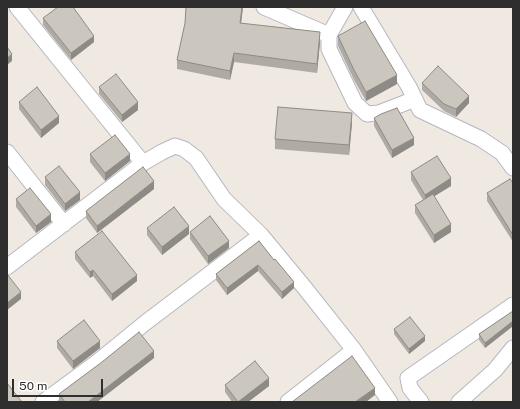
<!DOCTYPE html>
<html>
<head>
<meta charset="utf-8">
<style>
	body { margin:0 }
	#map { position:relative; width:520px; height:409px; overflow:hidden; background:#efe9e1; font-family:"Public Sans",sans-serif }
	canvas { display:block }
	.frame { position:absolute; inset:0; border:8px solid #2e2e2e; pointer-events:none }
	.scale { position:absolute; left:12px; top:379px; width:91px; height:18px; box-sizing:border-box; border:2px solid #2e2e2e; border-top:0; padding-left:5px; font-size:12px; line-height:14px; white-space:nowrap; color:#2e2e2e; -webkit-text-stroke:3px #fff; paint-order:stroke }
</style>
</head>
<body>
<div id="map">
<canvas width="520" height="409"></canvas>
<div class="frame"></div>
<div class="scale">50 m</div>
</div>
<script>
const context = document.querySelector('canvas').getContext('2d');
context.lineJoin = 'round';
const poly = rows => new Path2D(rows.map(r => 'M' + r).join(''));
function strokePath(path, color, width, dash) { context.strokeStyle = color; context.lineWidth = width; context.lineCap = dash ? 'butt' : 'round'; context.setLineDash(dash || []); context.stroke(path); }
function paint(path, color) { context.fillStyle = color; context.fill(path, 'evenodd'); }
const minor = poly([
	[17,7,143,163],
	[264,7,329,35,329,49,355,103,367,114,379,113,415,99],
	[361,7,409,87,420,110,481,139,502,153,513,168],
	[329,35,345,7],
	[7,152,64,224],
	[7,267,143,163,162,152,175,146,184,149,196,158,224,199,261,235,304,287,354,350,390,402],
	[43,402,96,363,145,323,261,235],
	[288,402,354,350],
	[421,402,410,388,408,378,513,305],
	[459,402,495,370,513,348]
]);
const wall = poly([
	[186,7,243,7,241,23,320,42,317,73,234,62,230,80,177,69,177,60,185,23],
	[43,18,94,42,71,60,43,25],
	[338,36,397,84,366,101,354,80,338,46],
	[422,83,469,103,456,117,444,111,422,90],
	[99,87,138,110,122,122,99,94],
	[19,102,59,123,41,138,19,109],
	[374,118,414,145,392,158,374,126],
	[352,123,349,155,275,149,275,139],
	[90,154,130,161,105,181,90,162],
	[411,172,451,186,434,196,451,232,434,243,415,213,415,205,423,200,411,180],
	[45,177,80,200,65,211,45,185],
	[513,183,513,242,487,201,487,193],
	[154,189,97,233,86,218,86,211],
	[16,199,51,222,36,233,16,207],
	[147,228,189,234,162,255,147,235],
	[190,232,229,248,208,264,190,239],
	[259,241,294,288,282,299,258,271,227,295,216,280,216,274],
	[75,252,137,281,112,301,93,276,90,278,75,259],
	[513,311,513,326,485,348,479,340,479,334],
	[394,329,425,341,409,354,394,334],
	[57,341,100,348,73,369,57,348],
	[154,358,97,402,59,402,59,394],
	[225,385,269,386,248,402,232,402,225,392]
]);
const shadedWall = poly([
	[242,7,243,7,240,32,240,23],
	[320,32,320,42,317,73,317,64],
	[94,36,94,42,71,60,71,53],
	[234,53,234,62,230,80,230,71],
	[12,54,12,61,7,65,7,58],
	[397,75,397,84,366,101,366,92],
	[469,96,469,103,456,117,456,109],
	[138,102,138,110,122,122,122,115],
	[352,113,352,123,349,155,349,145],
	[59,116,59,123,41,138,41,130],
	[414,138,414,145,392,158,392,150],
	[130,154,130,161,105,181,105,173],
	[451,178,451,186,425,202,425,195],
	[154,181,154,189,97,233,97,226],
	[80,192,80,200,65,211,65,204],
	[51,214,51,222,36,233,36,226],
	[451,224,451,232,434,243,434,235],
	[189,226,189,234,162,255,162,247],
	[229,241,229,248,208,264,208,256],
	[258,265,258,271,227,295,227,288],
	[93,270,93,276,90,278,90,272],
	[137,275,137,281,112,301,112,294],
	[294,282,294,288,282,299,282,292],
	[21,292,21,299,7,310,7,303],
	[513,321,513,326,485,348,485,343],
	[425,336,425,341,409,354,409,349],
	[100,341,100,348,73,369,73,361],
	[154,351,154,358,97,402,88,402],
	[269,378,269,386,248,402,238,402],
	[375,388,375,395,366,402,355,402]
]);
const building = poly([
	[58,7,73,7,94,36,71,53,43,18,58,7],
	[186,7,242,7,240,23,320,32,317,64,234,53,230,71,177,60,185,23,186,7],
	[365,21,397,75,366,92,354,70,338,36,365,21],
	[7,47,12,54,7,58,7,47],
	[438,66,469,96,456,109,444,104,422,83,438,66],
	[116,74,138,102,122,115,99,87,116,74],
	[37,87,59,116,41,130,19,102,37,87],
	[278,107,352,113,349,145,275,139,278,107],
	[397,108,414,138,392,150,374,118,381,114,397,108],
	[115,135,130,154,105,173,90,154,115,135],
	[437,156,451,178,425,195,411,172,437,156],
	[59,166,80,192,65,204,45,177,59,166],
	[143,167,154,181,97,226,86,211,143,167],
	[510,179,513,183,513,235,487,193,510,179],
	[30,188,51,214,36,226,16,199,30,188],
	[433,194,451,224,434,235,415,205,433,194],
	[174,207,189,226,162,247,147,228,174,207],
	[210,216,229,241,208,256,190,232,210,216],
	[102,231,137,275,112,294,93,270,90,272,75,252,102,231],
	[259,241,274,260,275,259,294,282,282,292,258,265,227,288,216,274,259,241],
	[7,274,21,292,7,303,7,274],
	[513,311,513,321,485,343,479,334,513,311],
	[410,317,425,336,409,349,394,329,410,317],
	[84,320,100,341,73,361,57,341,84,320],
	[139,332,154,351,88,402,65,402,59,394,102,362,139,332],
	[352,356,375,388,355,402,292,402,352,356],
	[255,361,269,378,238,402,225,385,255,361],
	[7,383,22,402,7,402,7,383]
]);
strokePath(minor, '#b4b7c1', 17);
strokePath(minor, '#fff', 15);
paint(wall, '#afaba4');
paint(shadedWall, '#8e8b86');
paint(building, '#cbc7bf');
strokePath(building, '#8e8b86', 1);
</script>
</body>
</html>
